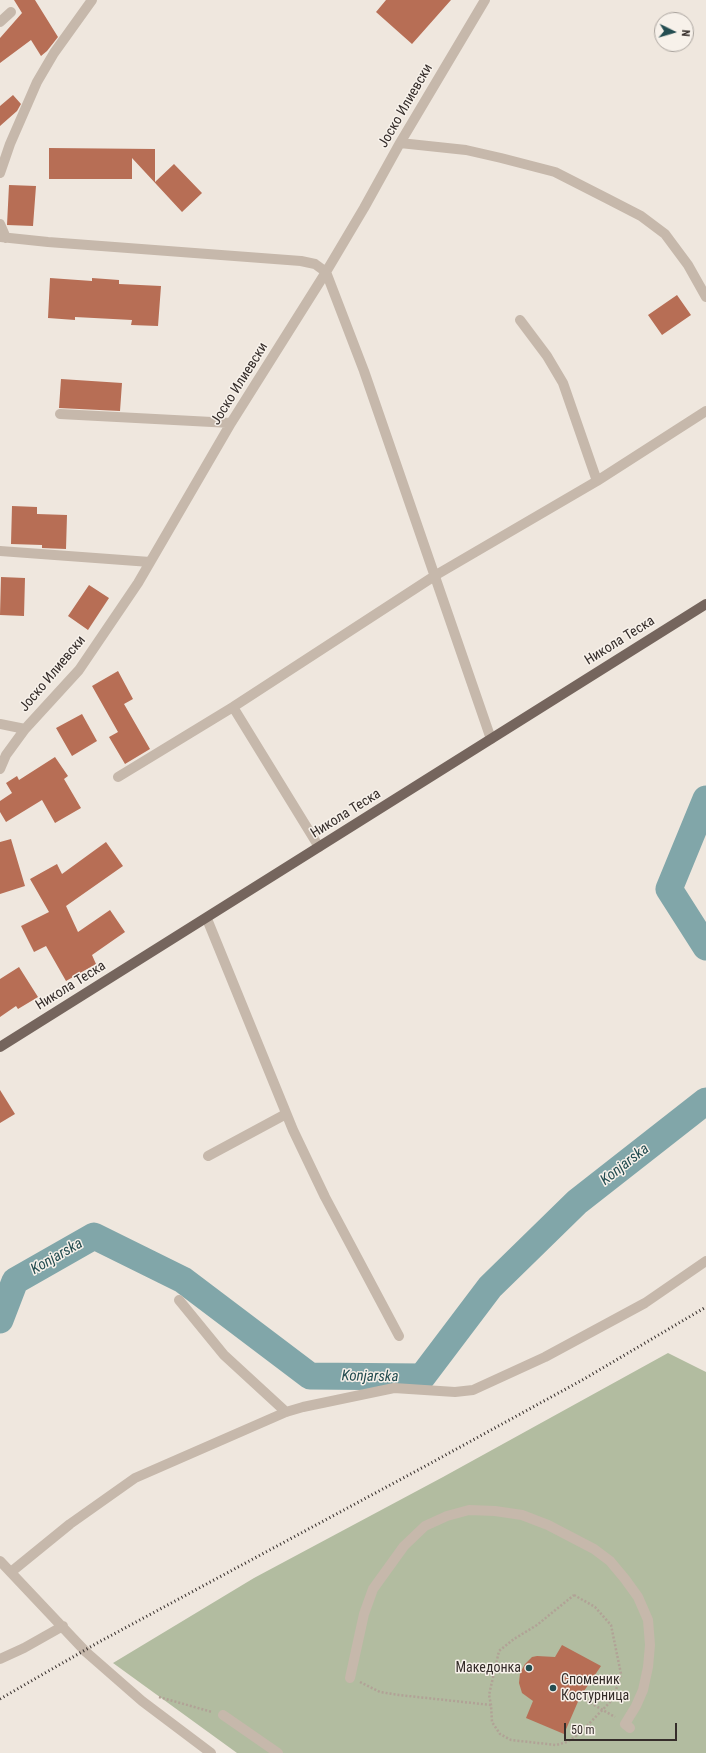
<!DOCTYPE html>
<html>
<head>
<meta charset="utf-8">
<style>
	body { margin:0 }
	#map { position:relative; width:706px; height:1753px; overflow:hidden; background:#efe7de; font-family:"Roboto Condensed",sans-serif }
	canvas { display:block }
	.north { position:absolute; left:654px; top:12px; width:40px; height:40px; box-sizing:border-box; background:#f7f1ea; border:1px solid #a9a39d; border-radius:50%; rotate:95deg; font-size:11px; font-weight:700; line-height:16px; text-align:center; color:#352d2a }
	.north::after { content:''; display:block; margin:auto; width:14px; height:18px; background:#244d51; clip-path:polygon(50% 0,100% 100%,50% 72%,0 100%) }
	.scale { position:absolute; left:564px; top:1723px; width:113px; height:18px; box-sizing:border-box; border:2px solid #352d2a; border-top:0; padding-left:5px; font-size:12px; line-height:14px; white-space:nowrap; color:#352d2a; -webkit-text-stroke:3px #f7f1ea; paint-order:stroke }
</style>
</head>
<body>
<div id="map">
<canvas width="706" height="1753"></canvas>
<div class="north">N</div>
<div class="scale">50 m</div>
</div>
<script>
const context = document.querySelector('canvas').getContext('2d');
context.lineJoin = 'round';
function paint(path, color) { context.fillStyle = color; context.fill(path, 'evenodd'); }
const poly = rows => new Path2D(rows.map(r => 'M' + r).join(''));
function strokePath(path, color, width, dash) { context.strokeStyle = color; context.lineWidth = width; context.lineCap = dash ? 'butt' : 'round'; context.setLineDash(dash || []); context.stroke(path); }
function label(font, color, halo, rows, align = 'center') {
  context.font = font + ' "Roboto Condensed",sans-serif'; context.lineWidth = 3; context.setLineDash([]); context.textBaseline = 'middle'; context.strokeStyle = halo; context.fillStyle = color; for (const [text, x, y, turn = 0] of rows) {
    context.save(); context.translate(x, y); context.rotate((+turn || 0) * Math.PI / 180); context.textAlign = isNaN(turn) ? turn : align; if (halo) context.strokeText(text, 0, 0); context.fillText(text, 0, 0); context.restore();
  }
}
const green = poly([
	[668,1353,706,1372,706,1753,237,1753,113,1663,254,1578,443,1477]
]);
const river = poly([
	[706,799,669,889,706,947],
	[0,1320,15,1281,94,1236,183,1280,310,1376,422,1377,490,1287,577,1202,706,1101]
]);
const building = poly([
	[14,0,35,0,58,37,47,51,41,56,31,40,0,63,0,38,22,13],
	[386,0,451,0,412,44,376,12],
	[13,95,21,104,17,111,0,126,0,106],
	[49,148,155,149,155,182,174,164,202,193,182,212,132,158,132,179,49,179],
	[9,185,36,186,33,226,7,225],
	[50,278,92,281,92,278,119,280,119,284,161,286,158,326,131,325,132,320,75,317,75,320,48,318],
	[677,295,691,315,662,335,648,315],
	[61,379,122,383,120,411,59,408],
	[12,506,37,507,37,514,67,515,66,549,42,548,42,545,11,544],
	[1,577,25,578,24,616,0,615],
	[89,585,109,598,88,630,68,616],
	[118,671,133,699,124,704,150,749,125,764,109,737,118,732,92,686],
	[82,714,97,741,72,756,56,728],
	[55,757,68,776,64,779,81,808,55,823,42,800,6,822,0,812,0,801,12,793,6,783,17,776,19,780],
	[11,839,25,886,0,894,0,842],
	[106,842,123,866,66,906,78,932,110,910,125,932,92,955,96,964,66,981,46,946,34,952,21,926,49,912,30,879,57,864,62,874],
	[19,967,38,997,18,1009,16,1006,0,1017,0,979],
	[0,1090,15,1114,0,1123],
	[562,1645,601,1666,580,1697,564,1734,526,1718,533,1701,522,1693,519,1683,520,1673,525,1664,532,1657,537,1656,555,1657]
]);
const path = poly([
	[574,1595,595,1607,611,1625,621,1674,613,1699,579,1734,567,1742,556,1745,511,1740,500,1734,492,1722,491,1705,489,1695,499,1651,514,1639,537,1625,574,1595],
	[360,1682,380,1692,399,1695,491,1705],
	[159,1697,212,1712],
	[580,1697,615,1717]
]);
const minor = poly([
	[0,22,11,12],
	[400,143,466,150,501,158,555,172,608,199,641,216,665,234,688,265,706,297],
	[0,173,10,144,37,82,54,53,92,0],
	[0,224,6,238],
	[0,237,48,242,301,261,315,264,326,272,364,371,491,739],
	[520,320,547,356,563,383,597,481],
	[60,414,231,423],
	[0,551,150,562],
	[233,707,319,847],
	[0,724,25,729],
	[0,769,6,755,25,729,79,670,138,583,231,423,326,272,364,208,400,143,485,0],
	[118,777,233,707,436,575,597,481,706,411],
	[207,919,293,1130,325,1197,399,1336],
	[208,1156,286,1114],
	[179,1300,224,1355,286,1412],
	[0,1561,86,1652,142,1701,211,1753],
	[11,1572,70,1524,135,1478,286,1412,303,1407,394,1388,455,1392,473,1390,545,1357,645,1303,706,1261],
	[0,1659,24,1648,63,1626],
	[350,1678,364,1614,373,1589,404,1546,425,1526,447,1516,469,1510,495,1511,522,1515,548,1525,594,1549,610,1561,625,1579,638,1597,648,1620,650,1645,648,1667,643,1690,636,1706,625,1724,630,1728],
	[223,1715,278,1753]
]);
const major = poly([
	[0,1047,706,604]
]);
const rail = poly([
	[0,1699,99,1642,431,1463,584,1379,706,1307]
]);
const markers = [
	[529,1668,4,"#244d51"],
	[553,1688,4,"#244d51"]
];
const streetNames = [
	["Јоско Илиевски",406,106,-60],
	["Јоско Илиевски",240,384,-58],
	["Никола Теска",620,641,-32],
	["Јоско Илиевски",53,674,-50],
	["Никола Теска",346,814,-32],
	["Никола Теска",71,986,-32]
];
const poiNames = [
	["Македонка",521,1668],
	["Споменик",561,1680,"left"],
	["Костурница",561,1696,"left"]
];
const waterNames = [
	["Konjarska",625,1165,-38],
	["Konjarska",57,1257,-30],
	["Konjarska",370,1377,1]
];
paint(green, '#b2bca0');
strokePath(river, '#81a6a9', 27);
paint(building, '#b76e55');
strokePath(path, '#b1a296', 2.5, [2, 2]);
strokePath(minor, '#c6b8ab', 10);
strokePath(major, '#75655d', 10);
strokePath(rail, '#352d2a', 3, [1, 3]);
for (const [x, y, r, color] of markers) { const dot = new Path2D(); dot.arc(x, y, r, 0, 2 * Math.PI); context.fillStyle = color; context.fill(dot); strokePath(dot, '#f7f1ea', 1.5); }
label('14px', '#352d2a', '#f7f1ea', streetNames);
label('14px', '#352d2a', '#f7f1ea', poiNames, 'right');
label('italic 15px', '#244d51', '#f7f1ea', waterNames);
</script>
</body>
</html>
